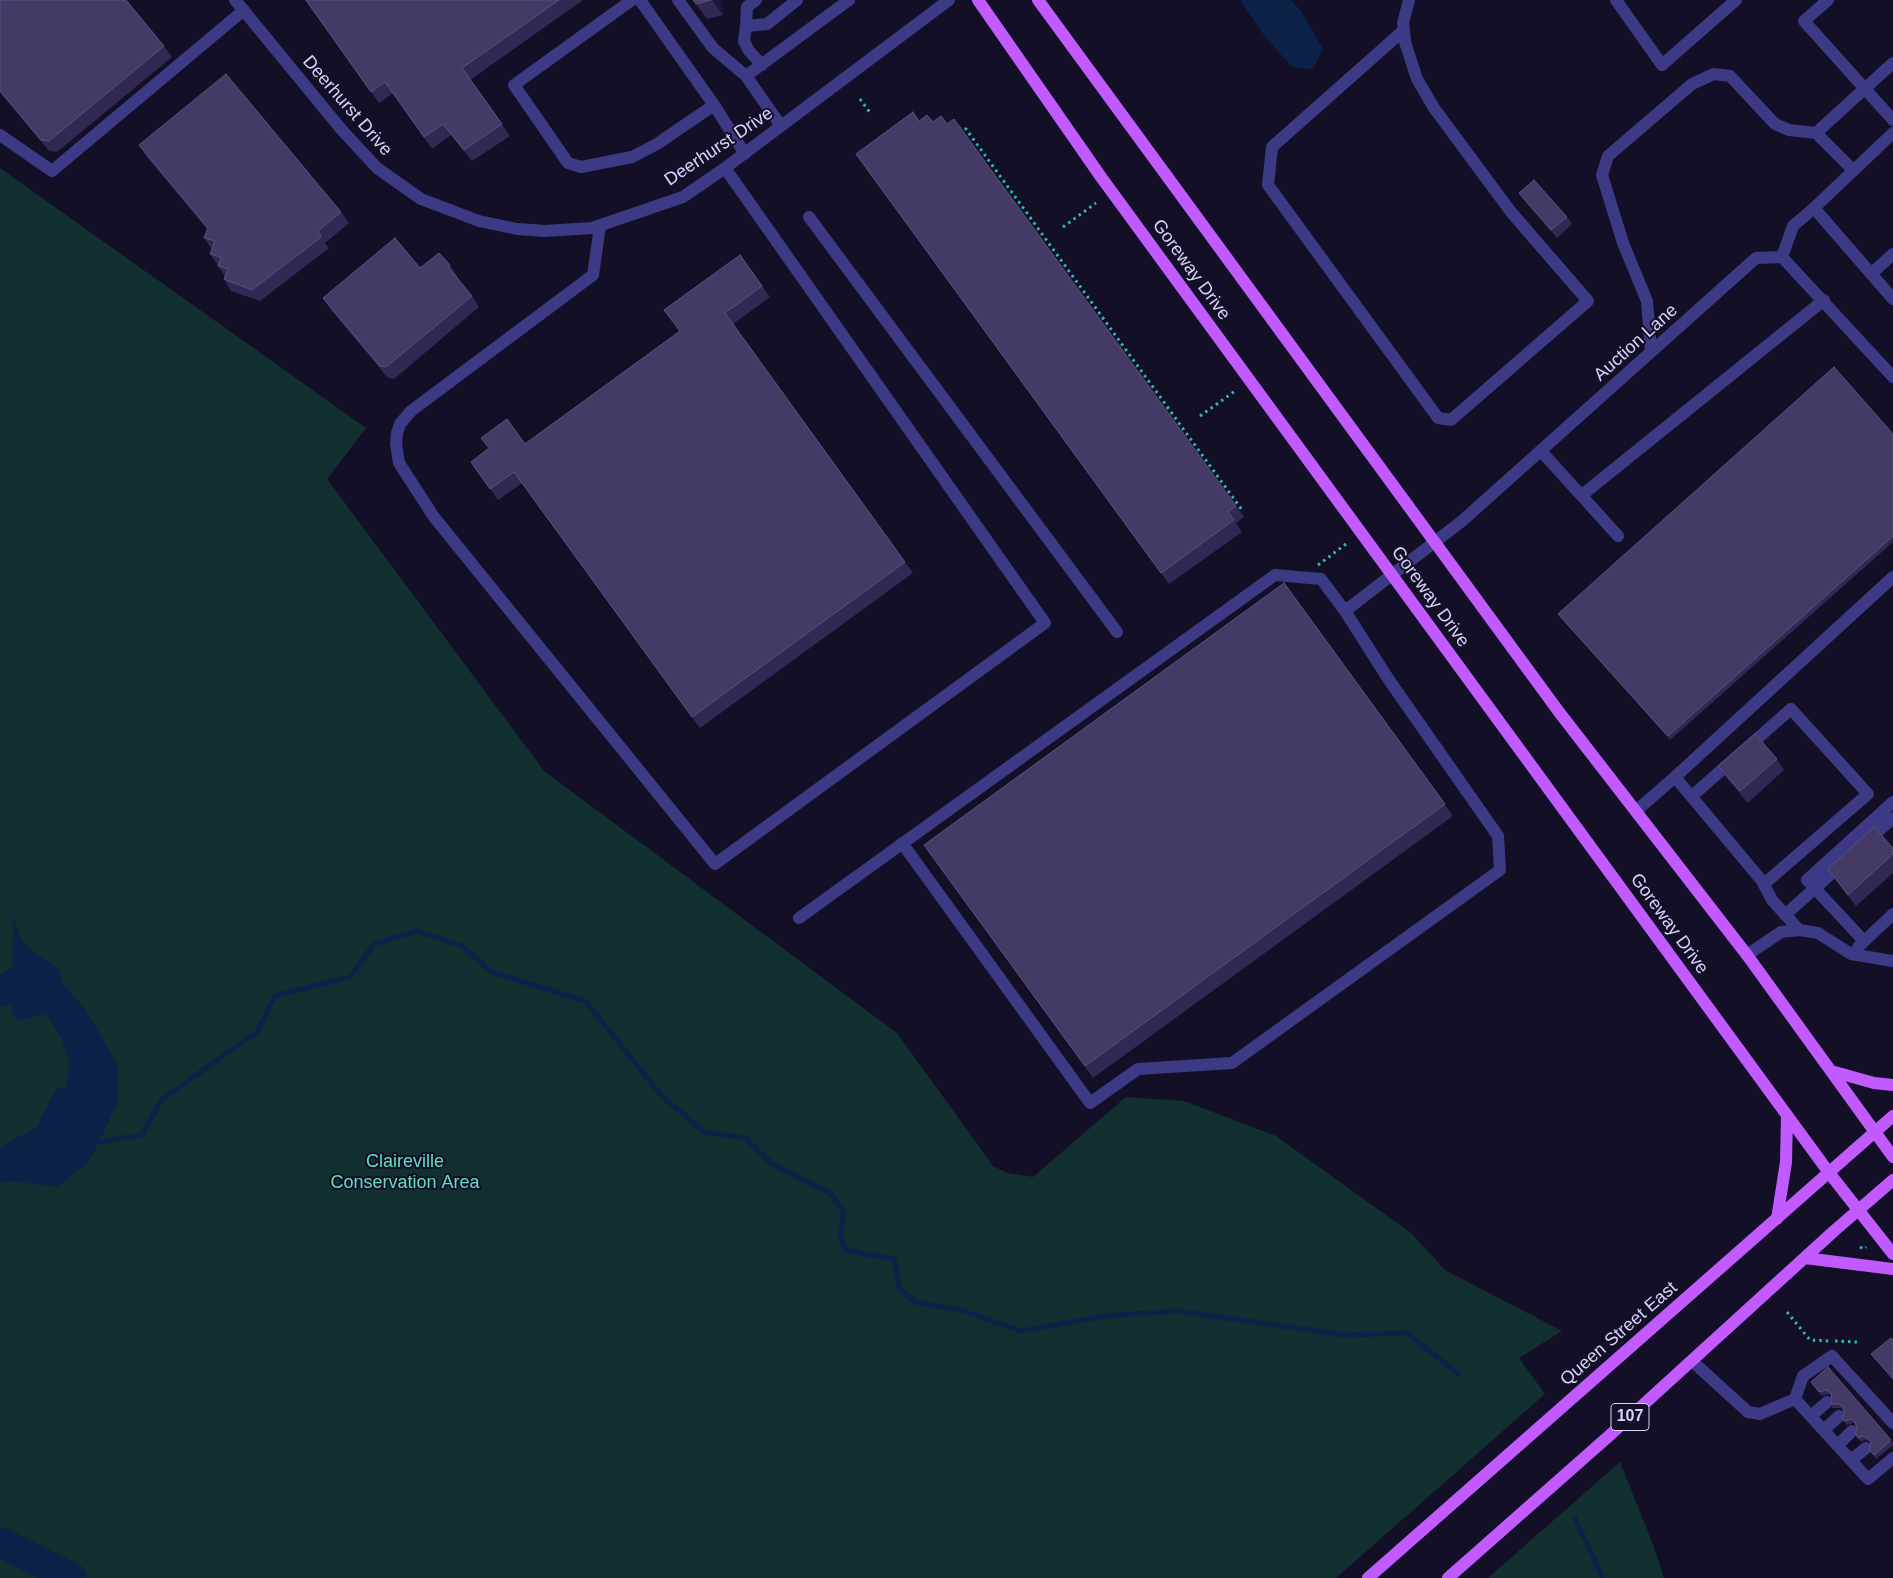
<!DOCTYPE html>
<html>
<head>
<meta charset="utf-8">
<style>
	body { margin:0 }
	canvas { display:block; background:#130f26 }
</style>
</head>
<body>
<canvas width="1893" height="1578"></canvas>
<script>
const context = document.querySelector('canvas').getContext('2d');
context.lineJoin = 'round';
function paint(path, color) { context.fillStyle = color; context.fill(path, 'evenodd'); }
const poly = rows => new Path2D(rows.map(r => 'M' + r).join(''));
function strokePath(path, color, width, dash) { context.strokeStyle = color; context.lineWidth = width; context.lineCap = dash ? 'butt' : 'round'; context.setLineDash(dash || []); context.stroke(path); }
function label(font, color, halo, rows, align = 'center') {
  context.font = font + ' Helvetica,sans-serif'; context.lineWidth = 4; context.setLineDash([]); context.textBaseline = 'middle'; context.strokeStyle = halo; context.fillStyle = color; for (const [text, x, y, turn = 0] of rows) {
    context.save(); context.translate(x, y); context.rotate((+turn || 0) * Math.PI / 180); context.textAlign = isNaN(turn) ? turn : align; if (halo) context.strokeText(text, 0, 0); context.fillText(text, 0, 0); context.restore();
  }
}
const green = poly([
	[0,168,366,428,327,479,544,771,897,1033,993,1166,1007,1173,1033,1177,1126,1097,1184,1101,1276,1136,1411,1233,1445,1270,1562,1331,1519,1358,1545,1394,1336,1578,0,1578],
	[1620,1462,1654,1547,1664,1578,1488,1578]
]);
const water = poly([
	[1240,0,1291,0,1301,11,1323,49,1313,69,1292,67,1266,38],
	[13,915,22,940,85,1008,117,1064,117,1104,99,1142,87,1164,57,1187,6,1180,45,1142,66,1097,69,1063,62,1039,46,1014,18,1021,12,1011]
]);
const stream = poly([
	[99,1142,142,1135,161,1100,258,1031,275,996,350,977,374,944,417,931,462,946,492,972,585,1001,662,1096,704,1132,745,1138,772,1164,830,1193,844,1212,840,1235,845,1250,894,1259,899,1288,915,1302,960,1310,1021,1331,1105,1316,1177,1311,1345,1335,1407,1333,1458,1374],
	[0,1180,6,1180],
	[1575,1518,1603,1578]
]);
const river = poly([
	[0,992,35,971,46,978],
	[0,1164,48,1138,66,1102],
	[0,1542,72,1578]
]);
const path = poly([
	[860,99,871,114],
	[958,128,966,129,1242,510],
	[1063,227,1096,203],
	[1200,416,1235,391],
	[1318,565,1346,544],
	[1860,1247,1864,1249,1866,1247],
	[1787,1312,1810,1340,1829,1341],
	[1835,1341,1857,1342]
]);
const minor = poly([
	[235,0,341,129,377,168,421,199,479,221,517,229,545,231,592,228,683,197,725,168,949,0],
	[632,0,514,85,568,163,581,167,632,157,657,144,714,105],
	[640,0,714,105,745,154],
	[678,0,713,48,746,76,781,126],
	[1616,0,1662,65,1736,0],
	[1828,0,1804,21,1893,120],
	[746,26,747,7,756,0],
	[1404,30,1272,147,1268,185,1433,411,1438,418,1451,420,1588,301,1511,212,1434,108,1417,79,1405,42,1404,30,1403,23,1409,0],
	[762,65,749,51,744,41,746,26,767,24,797,0],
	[746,76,849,0],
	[1816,133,1893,63],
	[0,135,52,171,244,10],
	[1814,208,1893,133],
	[809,217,1117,632],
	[600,226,593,275,411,411,400,424,397,433,396,444,399,463,434,517,715,864,1045,623,725,168],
	[1782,257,1793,226,1814,208,1893,299],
	[1871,274,1893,254],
	[1651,352,1647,301,1623,243,1602,175,1608,156,1692,84,1714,74,1730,76,1775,124,1789,130,1816,133,1853,170],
	[1541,451,1618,536],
	[1582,495,1824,300],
	[1675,777,1893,577],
	[1692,796,1791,709,1868,794,1764,884],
	[1636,811,1675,777,1762,881,1772,900,1799,930],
	[902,843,1090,1103,1138,1069,1232,1063,1500,870,1498,836,1389,680,1345,611],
	[1865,843,1893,818],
	[1785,915,1843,863],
	[799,918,1275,575,1321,579,1345,611,1462,521,1756,258,1782,257,1893,377],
	[1864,941,1807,880,1893,802],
	[1858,947,1893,914],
	[1747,955,1781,932,1799,930,1818,933,1851,954,1893,961],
	[1692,1361,1748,1412,1760,1414,1795,1399,1803,1376,1832,1356,1893,1423],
	[1795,1399,1868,1479,1893,1458],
	[1811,1416,1827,1402],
	[1824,1430,1839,1416],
	[1838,1445,1852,1431],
	[1851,1460,1866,1448]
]);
const major = poly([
	[978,0,1101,177,1830,1174,1893,1254],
	[1038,0,1559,712,1747,955,1893,1157],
	[1831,1071,1874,1083,1893,1085],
	[1777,1219,1786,1162,1787,1115],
	[1805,1258,1893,1269],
	[1368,1578,1893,1116],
	[1448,1578,1610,1435,1834,1231,1893,1180]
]);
const wall = poly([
	[0,0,164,46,172,57,57,152,49,151,0,92],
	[305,0,583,0,470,80,510,136,472,161,451,135,432,149,393,93,379,103],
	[693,0,721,0,723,15,707,19],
	[919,121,933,122,1236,506,1244,517,1236,523,1242,532,1169,584,856,154],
	[139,145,341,212,349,223,325,243,329,248,260,301,231,291,224,279,225,276,218,266,218,265,210,254,212,249,204,238,207,229,147,157],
	[1519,193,1567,217,1572,224,1557,238,1524,200],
	[740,255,770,297,733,324,913,573,700,728,522,483,498,500,471,462,525,444,680,332],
	[450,265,458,277,457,278,472,296,479,307,394,379,388,378,331,310,323,298,420,268],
	[1893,434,1893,542,1670,740,1558,614],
	[1284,583,1453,816,1093,1078,924,845],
	[1777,759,1784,770,1748,803,1726,777,1718,766],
	[1893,848,1893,873,1856,906,1836,880,1828,869],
	[1828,1367,1893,1443,1893,1445,1876,1459,1869,1450,1871,1443,1871,1442,1865,1440,1861,1442,1855,1433,1857,1429,1856,1425,1854,1423,1847,1425,1842,1418,1844,1414,1843,1410,1841,1408,1832,1408,1830,1404,1832,1400,1831,1396,1829,1394,1822,1396,1811,1382]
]);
const shadedWall = poly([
	[712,0,721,0,723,15]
]);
const building = poly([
	[0,0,126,0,164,46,49,141,41,140,0,91,0,0],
	[306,0,559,0,462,68,502,124,464,150,443,124,424,137,385,82,371,92,306,0],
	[693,0,711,0,696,4,693,0],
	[226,74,341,212,318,231,321,237,252,290,224,279,228,269,218,266,221,257,210,254,215,241,204,238,208,228,139,145,226,74],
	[913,112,919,121,927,115,933,122,941,116,947,124,954,119,1236,506,1228,512,1234,520,1161,573,856,154,913,112],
	[1534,180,1567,217,1551,230,1519,193,1534,180],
	[395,238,420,268,439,253,450,265,448,267,472,296,386,367,380,366,323,298,395,238],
	[740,255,762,286,725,313,905,562,692,717,514,472,490,489,471,462,489,448,481,438,507,419,525,444,680,331,664,310,740,255],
	[1834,367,1893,434,1893,536,1668,736,1558,614,1834,367],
	[1284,583,1445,804,1085,1066,924,845,1284,583],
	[1755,734,1777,759,1740,791,1718,766,1755,734],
	[1874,827,1893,848,1893,854,1848,895,1828,869,1874,827],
	[1891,1338,1893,1340,1893,1379,1871,1354,1891,1338],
	[1828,1367,1891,1440,1874,1455,1869,1450,1871,1443,1869,1439,1863,1436,1858,1438,1855,1433,1857,1429,1855,1422,1851,1419,1844,1421,1842,1418,1844,1414,1843,1407,1838,1404,1830,1404,1832,1400,1831,1393,1826,1390,1819,1392,1811,1382,1828,1367]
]);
const shields = [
	[1630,1417,38]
];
const shieldNames = [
	["107",1630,1417]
];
const streetNames = [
	["Deerhurst Drive",347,106,49],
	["Deerhurst Drive",719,147,-34],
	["Goreway Drive",1191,270,54],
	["Auction Lane",1636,343,-42],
	["Goreway Drive",1430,597,54],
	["Goreway Drive",1669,924,54],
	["Queen Street East",1619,1334,-41]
];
const parkNames = [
	["Claireville",405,1162],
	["Conservation Area",405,1183]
];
paint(green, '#12302f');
paint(water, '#0c2248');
strokePath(stream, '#0c2248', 5);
strokePath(river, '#0c2248', 30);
strokePath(path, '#2fb8b0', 3, [2.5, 4]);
strokePath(minor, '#3d3a85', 12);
strokePath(major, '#c25bff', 12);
paint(wall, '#312854');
paint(shadedWall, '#1d163a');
paint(building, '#433a66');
strokePath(building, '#5a527e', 1);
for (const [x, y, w] of shields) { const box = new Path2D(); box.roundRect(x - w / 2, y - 13.5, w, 27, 4); context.fillStyle = '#130f26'; context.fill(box); strokePath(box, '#d9d4ff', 1); }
label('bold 16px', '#d9d4ff', null, shieldNames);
label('18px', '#d9d4ff', '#130f26', streetNames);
label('18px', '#5fe0c0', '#130f26', parkNames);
</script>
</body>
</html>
